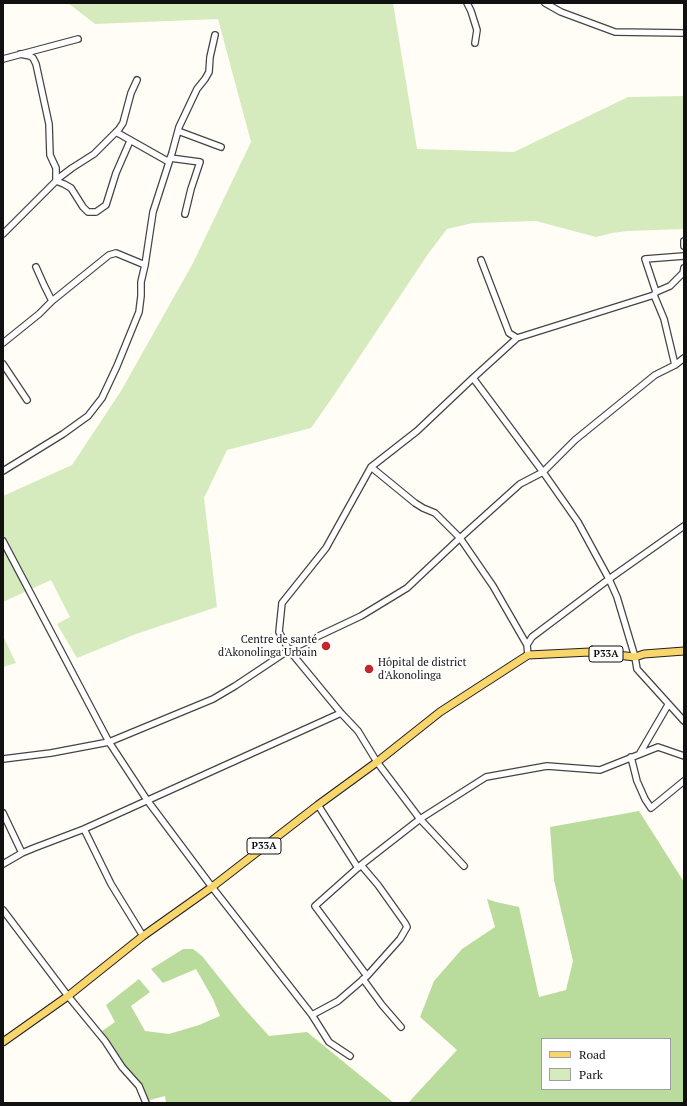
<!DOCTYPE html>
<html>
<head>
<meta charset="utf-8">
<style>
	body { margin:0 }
	#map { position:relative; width:687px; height:1106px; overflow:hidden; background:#fffdf5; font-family:"PT Serif",serif }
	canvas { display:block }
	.frame { position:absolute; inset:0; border:4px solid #111; pointer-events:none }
	.legend { position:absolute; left:541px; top:1038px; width:130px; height:52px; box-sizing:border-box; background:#fff; border:1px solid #a0a0a0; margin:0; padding:5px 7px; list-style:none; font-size:12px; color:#111 }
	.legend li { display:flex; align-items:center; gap:8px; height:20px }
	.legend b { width:20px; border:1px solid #a0a0a0 }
</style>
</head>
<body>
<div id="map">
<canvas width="687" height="1106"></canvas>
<div class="frame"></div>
<ul class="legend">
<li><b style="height:5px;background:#f9d66b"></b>Road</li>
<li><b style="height:11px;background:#d5ebbd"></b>Park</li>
</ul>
</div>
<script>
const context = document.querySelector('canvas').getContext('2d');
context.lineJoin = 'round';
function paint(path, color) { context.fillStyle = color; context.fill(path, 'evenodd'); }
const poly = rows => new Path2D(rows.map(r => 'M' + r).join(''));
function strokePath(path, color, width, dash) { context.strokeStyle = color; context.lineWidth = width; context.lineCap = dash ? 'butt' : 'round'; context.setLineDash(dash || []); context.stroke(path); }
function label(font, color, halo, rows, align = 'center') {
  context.font = font + ' "PT Serif",serif'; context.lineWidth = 4; context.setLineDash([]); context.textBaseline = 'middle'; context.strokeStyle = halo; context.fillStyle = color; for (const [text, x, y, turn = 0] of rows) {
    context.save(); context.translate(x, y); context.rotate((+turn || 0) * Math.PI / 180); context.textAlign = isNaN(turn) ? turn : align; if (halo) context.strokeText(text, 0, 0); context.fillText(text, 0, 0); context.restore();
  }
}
const green = poly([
	[68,3,393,3,417,149,514,152,628,97,684,96,684,229,628,231,612,233,596,237,536,221,473,223,447,229,428,254,332,398,311,428,227,450,204,498,217,607,136,634,77,658,57,624,70,617,51,580,3,602,3,496,72,465,121,391,193,263,251,142,218,19,95,24],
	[3,636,16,663,3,667]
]);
const forest = poly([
	[639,811,684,882,684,1103,408,1103,457,1050,420,1017,434,981,462,949,495,927,487,899,496,902,519,907,539,997,566,990,573,961,554,880,550,827],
	[542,1039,670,1039,670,1089,542,1089],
	[183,949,193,949,202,956,242,1006,269,1036,307,1032,394,1103,166,1103,165,1096,146,1101,139,1086,105,1041,102,1031,115,1022,106,1005,139,979,150,992,131,1006,145,1031,169,1034,199,1025,220,1016,213,999,196,969,163,983,151,969]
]);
const minor = poly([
	[467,3,471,11,477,30,475,43],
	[545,3,561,12,615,32,684,33],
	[20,54,30,56,33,58,36,64,49,124,50,155,56,168,56,181,64,184,71,188,83,207,88,212,96,212,106,205,116,173,130,141],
	[3,59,78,39],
	[178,131,221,147],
	[116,132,169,162],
	[170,158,200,162,191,189,185,214],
	[3,234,60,177,72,168,94,154,119,129,123,123,131,93,137,80],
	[684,241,684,246],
	[481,260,509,333,517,338],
	[36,267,44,285,52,301],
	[656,292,645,259,684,256],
	[654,295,664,319,675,365],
	[3,343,39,314,52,301,109,255,116,253,145,265],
	[3,364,27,400],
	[473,378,517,338,654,295,656,292,670,286,683,273,684,268],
	[371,467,415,503,423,508,435,513,460,538,493,586,527,645],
	[3,471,63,434,88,416,102,398,117,366,139,312,141,296,141,282,145,265,153,212,172,153,179,127,197,89,205,79,209,72,210,57,215,35],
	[3,541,109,742,147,800,212,887,312,1015,329,1042,350,1056],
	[528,655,527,645,532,637,609,579,684,526],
	[640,753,668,705],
	[631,757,637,781,645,799,651,808,684,781],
	[3,759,51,753,109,742,213,699,235,686,289,650,361,616,407,588,460,538,520,484,543,472,575,440,655,375,675,365,684,358],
	[318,805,358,868],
	[3,813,22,853],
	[84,829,111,884,143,936],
	[3,864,22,853,34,848,84,829,341,713],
	[464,866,420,819,377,762,358,731,341,713,289,650,279,632,282,603,326,548,371,467,417,431,473,378,543,472,578,522,609,579,617,597,635,657,637,669,684,721],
	[3,910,68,996,105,1041,122,1067,139,1086,146,1103],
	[367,976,315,906,361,865,420,819,486,777,547,766,600,770,658,747,684,756],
	[363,979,382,1005,401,1027],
	[312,1015,338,1001,367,976,400,939,407,927,405,923,378,885,361,865]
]);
const major = poly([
	[3,1042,68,996,143,936,212,887,318,805,377,762,440,712,528,655,590,652,635,657,644,654,684,651]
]);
const markers = [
	[326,646,5,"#c4262e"],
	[369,669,5,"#c4262e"]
];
const shields = [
	[606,654,34],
	[264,846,34]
];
const shieldNames = [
	["P33A",606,654],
	["P33A",264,846]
];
const poiNames = [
	["Centre de santé",317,640],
	["d'Akonolinga Urbain",317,653],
	["Hôpital de district",378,663,"left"],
	["d'Akonolinga",378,676,"left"]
];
paint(green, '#d5ebbd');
paint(forest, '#b9dc9c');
strokePath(minor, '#444', 8);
strokePath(major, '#222', 9);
strokePath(minor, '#fff', 5.5);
strokePath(major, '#f9d66b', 7);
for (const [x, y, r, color] of markers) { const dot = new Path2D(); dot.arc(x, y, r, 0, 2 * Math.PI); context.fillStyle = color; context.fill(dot); strokePath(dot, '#fff', 1.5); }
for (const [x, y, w] of shields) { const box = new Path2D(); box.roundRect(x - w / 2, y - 8, w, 16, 3); context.fillStyle = '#fff'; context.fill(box); strokePath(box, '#111', 1); }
label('bold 10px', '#111', null, shieldNames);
label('11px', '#111', '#fff', poiNames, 'right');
</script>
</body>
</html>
